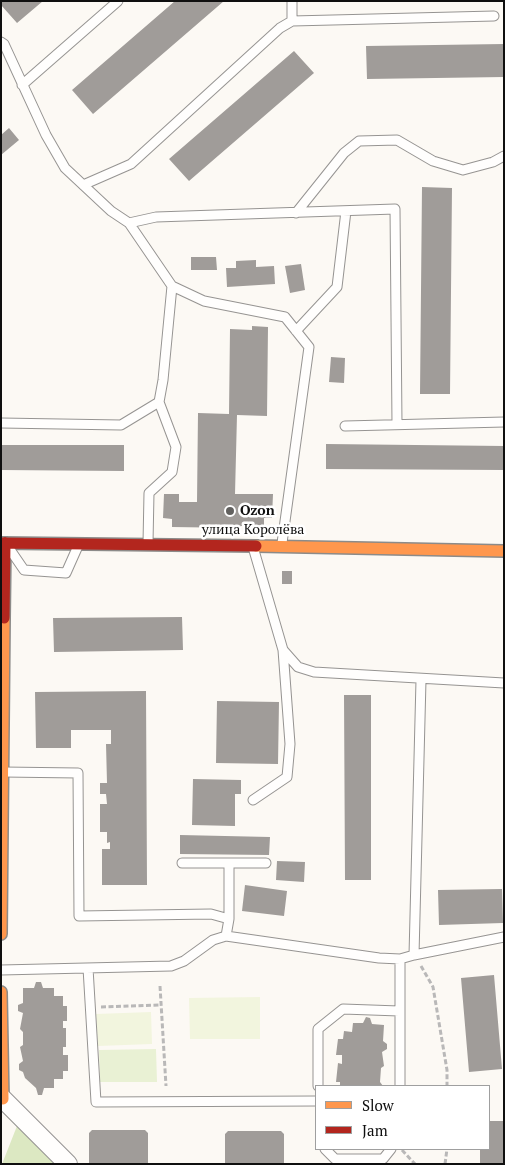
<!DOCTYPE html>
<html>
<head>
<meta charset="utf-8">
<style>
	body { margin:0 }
	#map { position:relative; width:505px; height:1165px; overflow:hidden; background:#fcf9f4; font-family:"PT Serif",serif }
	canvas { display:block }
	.frame { position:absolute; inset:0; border:2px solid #0f0f0f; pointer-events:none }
	.legend { position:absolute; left:315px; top:1085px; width:175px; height:65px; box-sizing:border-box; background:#fff; border:1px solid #9f9f9f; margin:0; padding:6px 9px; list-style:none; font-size:15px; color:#0f0f0f }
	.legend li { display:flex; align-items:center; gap:10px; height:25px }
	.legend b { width:25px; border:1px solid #9f9f9f }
</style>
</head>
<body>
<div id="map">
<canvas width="505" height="1165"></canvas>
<div class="frame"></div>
<ul class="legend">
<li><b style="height:6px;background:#ff974d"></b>Slow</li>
<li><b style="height:6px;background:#b3261e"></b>Jam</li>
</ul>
</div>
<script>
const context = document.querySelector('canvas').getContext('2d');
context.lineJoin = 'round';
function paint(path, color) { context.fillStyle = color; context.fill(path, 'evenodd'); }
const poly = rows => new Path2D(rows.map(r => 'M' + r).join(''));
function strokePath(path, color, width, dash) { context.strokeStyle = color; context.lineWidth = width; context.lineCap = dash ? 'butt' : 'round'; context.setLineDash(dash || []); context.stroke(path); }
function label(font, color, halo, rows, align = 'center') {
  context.font = font + ' "PT Serif",serif'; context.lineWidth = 5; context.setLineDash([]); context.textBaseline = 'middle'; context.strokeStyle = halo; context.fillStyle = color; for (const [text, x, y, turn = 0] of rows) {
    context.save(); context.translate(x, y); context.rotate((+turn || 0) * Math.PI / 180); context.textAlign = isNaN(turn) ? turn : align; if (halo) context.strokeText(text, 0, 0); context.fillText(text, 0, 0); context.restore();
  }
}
const green = poly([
	[156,1049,157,1082,100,1082,99,1050]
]);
const forest = poly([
	[19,1121,60,1164,2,1164]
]);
const pitch = poly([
	[260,997,260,1039,190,1039,189,998],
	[151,1012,152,1044,98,1046,96,1014]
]);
const building = poly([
	[1,1,43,1,17,23,1,5],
	[175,1,224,1,93,114,72,90],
	[504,44,504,77,367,79,366,46],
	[294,51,314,73,189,181,169,159],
	[9,128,19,140,1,155,1,135],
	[422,187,452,188,450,394,420,394],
	[191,257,216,257,217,270,191,270],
	[256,260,256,267,274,266,275,284,227,287,226,268,236,268,236,261],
	[301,264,305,290,290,293,285,266],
	[252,326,268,327,267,416,237,415,235,494,273,494,272,518,264,518,264,526,241,526,240,528,172,527,172,519,163,518,164,494,179,494,179,502,197,502,198,413,229,414,230,329,252,330],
	[331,357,345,358,344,383,329,382],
	[326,444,504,446,504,470,326,469],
	[1,445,124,445,124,471,1,470],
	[282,571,292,571,292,584,282,584],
	[182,617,183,650,54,652,53,618],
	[146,691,147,885,102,885,102,849,110,849,110,842,107,843,107,832,100,832,100,804,107,804,106,794,100,794,100,783,107,783,106,744,111,744,111,730,71,730,71,748,36,748,35,692],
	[344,695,371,695,371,880,345,880],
	[217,701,279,702,278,764,216,763],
	[193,779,241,780,241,794,235,794,235,826,192,825],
	[180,835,270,837,269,855,180,854],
	[277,861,305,862,304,882,276,880],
	[245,885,287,891,284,916,242,911],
	[502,889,503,923,439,925,438,890],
	[494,975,502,1069,469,1072,461,978],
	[36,982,41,982,43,988,54,988,54,996,63,996,63,1006,67,1006,67,1021,63,1021,63,1028,66,1028,66,1047,63,1047,63,1055,68,1055,68,1071,63,1071,63,1079,54,1079,54,1088,44,1088,42,1095,38,1095,36,1088,25,1078,23,1072,19,1070,19,1064,23,1061,20,1047,23,1045,23,1032,20,1029,23,1013,18,1011,18,1005,23,1003,23,988,34,988],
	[366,1017,370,1018,372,1024,384,1025,383,1041,387,1044,387,1049,382,1052,384,1066,381,1068,380,1082,383,1086,340,1086,340,1082,336,1082,338,1063,342,1064,342,1055,336,1055,338,1039,343,1039,344,1031,352,1032,353,1023,363,1023],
	[489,1121,504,1121,504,1164,480,1164,480,1149,489,1149],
	[92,1130,145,1130,148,1133,148,1164,89,1164,89,1133],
	[228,1131,281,1131,284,1134,284,1164,225,1164,225,1134]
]);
const path = poly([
	[421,966,433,987,447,1070,447,1086],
	[160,986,166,1086],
	[101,1007,161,1005],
	[402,1150,415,1164],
	[445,1164,447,1149]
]);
const lane = poly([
	[292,1,292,21],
	[1,42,4,44,46,135,65,168,111,211,129,223,172,286,204,301,285,317,309,347,282,543],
	[22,85,118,1],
	[83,185,131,164,280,28,292,21,494,16],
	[296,213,344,153,359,141,397,140,433,161,463,170,493,162,504,156],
	[129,223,156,217,395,209,397,424],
	[296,331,337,287,346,211],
	[1,423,121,425,159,402,163,380,172,286],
	[345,426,504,422],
	[148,543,149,493,172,472,176,447,159,402],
	[253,547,283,650,298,667,314,672,504,683],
	[11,551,24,570,66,573,78,546],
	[3,772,78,773,79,916,211,914,229,919,226,936],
	[253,800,287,777,290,744,283,650],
	[182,863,266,863],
	[229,863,229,919],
	[414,955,504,937],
	[400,959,400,1086],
	[88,968,96,1102,316,1101],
	[1,970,171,966,184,961,213,940,226,936,379,958,400,959,414,955,421,680],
	[318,1086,318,1029,343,1009,399,1011],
	[325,1149,335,1159,383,1159,391,1149]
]);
const street = poly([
	[1,1097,68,1164]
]);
const slow = poly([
	[256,546,504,551],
	[1,934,4,618],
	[1,992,3,1099]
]);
const jam = poly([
	[1,543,256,546],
	[4,618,5,543]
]);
const markers = [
	[230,511,5,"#62615f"]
];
const poiNames = [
	["Ozon",240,511]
];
const streetNames = [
	["улица Королёва",253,530]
];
paint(green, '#e9f1d4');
paint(forest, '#dce8c2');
paint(pitch, '#f2f5de');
paint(building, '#a09c99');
strokePath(lane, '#969492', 11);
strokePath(street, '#969492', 20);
strokePath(slow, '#8c8b89', 14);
strokePath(jam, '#8c8b89', 14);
strokePath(path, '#b9b8b8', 3, [5, 2.5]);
strokePath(lane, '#fffefd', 9);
strokePath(street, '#fffefd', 18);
strokePath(slow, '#ff974d', 11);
strokePath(jam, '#b3261e', 11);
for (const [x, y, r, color] of markers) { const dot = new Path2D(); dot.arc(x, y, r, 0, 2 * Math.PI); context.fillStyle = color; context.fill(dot); strokePath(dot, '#fff', 2); }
label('bold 14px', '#0f0f0f', '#fff', poiNames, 'left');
label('14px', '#0f0f0f', '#fff', streetNames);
</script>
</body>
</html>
